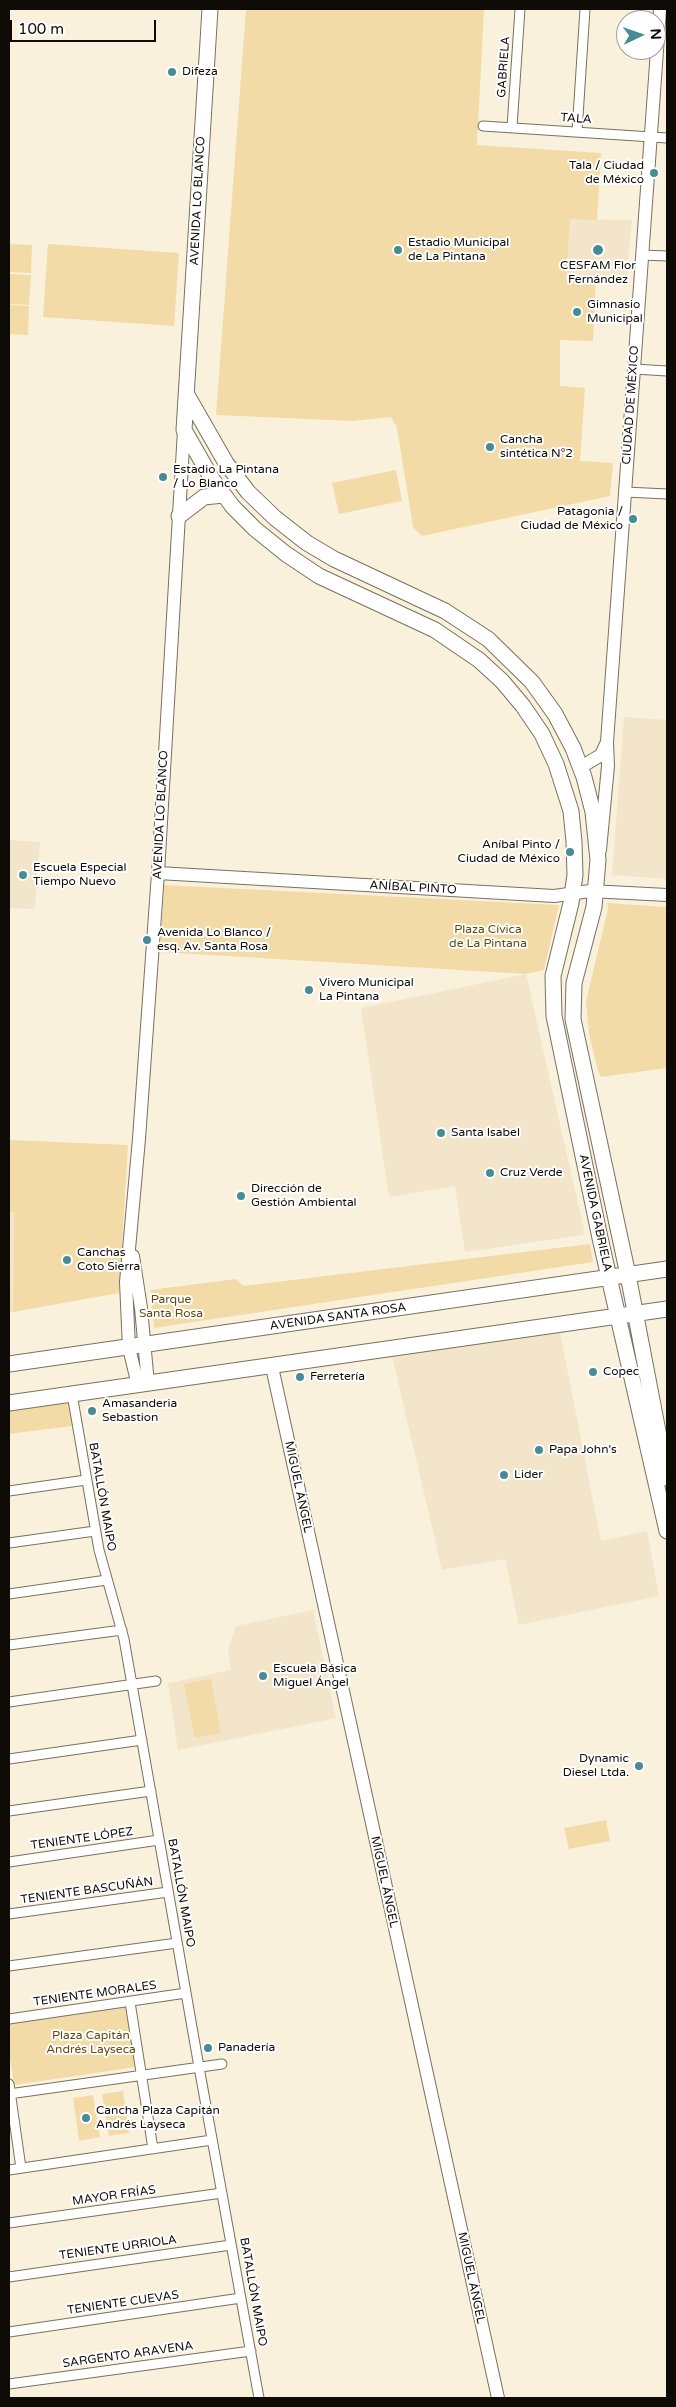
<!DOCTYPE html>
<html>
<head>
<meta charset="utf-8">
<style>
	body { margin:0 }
	#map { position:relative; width:676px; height:2407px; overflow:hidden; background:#faf1dd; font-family:"Varela Round",sans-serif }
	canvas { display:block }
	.frame { position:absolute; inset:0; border:10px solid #0e0b06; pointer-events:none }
	.north { position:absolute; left:616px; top:10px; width:50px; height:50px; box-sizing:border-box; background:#fff; border:1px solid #9f9d9b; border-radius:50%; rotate:87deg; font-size:14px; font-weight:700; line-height:20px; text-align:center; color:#0e0b06 }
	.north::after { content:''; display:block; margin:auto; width:18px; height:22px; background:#468c95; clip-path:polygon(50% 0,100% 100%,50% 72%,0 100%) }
	.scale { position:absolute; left:10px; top:20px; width:146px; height:22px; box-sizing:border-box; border:2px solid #0e0b06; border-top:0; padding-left:6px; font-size:15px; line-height:18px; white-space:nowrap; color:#0e0b06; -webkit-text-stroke:4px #fff; paint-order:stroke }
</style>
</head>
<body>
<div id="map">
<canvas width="676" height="2407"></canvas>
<div class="frame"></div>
<div class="north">N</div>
<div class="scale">100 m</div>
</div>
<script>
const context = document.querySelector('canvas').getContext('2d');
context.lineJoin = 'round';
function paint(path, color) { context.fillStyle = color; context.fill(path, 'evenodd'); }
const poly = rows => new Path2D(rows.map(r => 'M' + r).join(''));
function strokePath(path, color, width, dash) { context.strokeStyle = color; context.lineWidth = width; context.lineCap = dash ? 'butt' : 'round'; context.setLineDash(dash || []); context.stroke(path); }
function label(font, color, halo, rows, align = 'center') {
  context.font = font + ' "Varela Round",sans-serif'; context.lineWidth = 4; context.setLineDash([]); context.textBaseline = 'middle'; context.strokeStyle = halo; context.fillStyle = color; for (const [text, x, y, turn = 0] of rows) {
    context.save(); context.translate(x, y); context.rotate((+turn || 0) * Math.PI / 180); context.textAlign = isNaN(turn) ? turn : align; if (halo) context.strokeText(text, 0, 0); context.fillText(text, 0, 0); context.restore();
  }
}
const built = poly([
	[570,219,632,220,626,281,566,280],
	[624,717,667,720,667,879,612,875],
	[9,840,40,842,35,909,9,908],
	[526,974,584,1230,583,1235,465,1252,455,1186,389,1197,361,1008],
	[9,1212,14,1212,13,1312,9,1312],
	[560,1332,601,1541,647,1531,659,1596,519,1625,505,1559,442,1570,392,1356],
	[313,1610,336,1718,178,1750,168,1683,231,1670,228,1650,236,1626]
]);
const green = poly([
	[246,9,484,9,477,145,601,153,597,220,570,219,566,280,596,280,593,341,560,340,560,386,585,388,580,461,613,463,610,496,422,536,413,527,397,428,391,417,352,421,216,415],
	[9,244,32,245,31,273,9,272],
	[48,244,179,253,174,326,43,317],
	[9,274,31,275,29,305,9,304],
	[9,305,29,306,28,335,9,334],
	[396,470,402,501,339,514,332,483],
	[164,885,559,905,544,970,526,974,160,952],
	[607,903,667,907,667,1068,601,1077,598,1071,589,1034,586,1001,608,909],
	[9,1140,128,1145,119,1293,13,1312,14,1212,9,1212],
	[590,1244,593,1262,154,1328,150,1290,236,1279,243,1286],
	[69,1403,72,1426,9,1434,9,1411],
	[211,1679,221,1733,195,1738,184,1684],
	[606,1820,610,1841,569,1849,564,1828],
	[127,2007,136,2067,14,2085,9,2050,9,2024],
	[123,2091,129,2133,109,2136,102,2094],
	[93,2095,100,2137,79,2141,73,2098]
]);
const street = poly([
	[483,126,667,138],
	[512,127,520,9],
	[577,132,585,9],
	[642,255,667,256],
	[634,369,667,371],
	[625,492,667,494],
	[72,1394,99,1550,124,1639,199,2067,259,2398],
	[9,1491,86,1480],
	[9,1543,95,1531],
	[9,1594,107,1580],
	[9,1645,122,1630],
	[9,1702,156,1681],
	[9,1759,142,1740],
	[9,1811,151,1791],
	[9,1862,159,1840],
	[9,1914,168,1892],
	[9,1966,177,1943],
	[130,2002,153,2149],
	[9,2019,186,1993],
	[9,2084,21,2168],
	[9,2094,222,2064],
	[9,2170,212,2140],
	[9,2223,222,2193],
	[9,2277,231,2245],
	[9,2332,241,2298],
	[9,2384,251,2351]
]);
const secondary = poly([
	[581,767,601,755,607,742],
	[600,850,608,766,607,742,660,9],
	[158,873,554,896,590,891,667,895],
	[133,1256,141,1308,148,1384],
	[272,1367,498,2398],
	[138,1385,129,1348,126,1282,139,1139,158,873,184,430]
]);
const primary = poly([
	[210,9,184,430,212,479,233,507,255,529,286,554,319,576,435,630,479,660,502,681,523,706,542,734,556,764,571,811,574,842,575,875,571,903,553,976,554,1016,600,1238,667,1531],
	[187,395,226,463,248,492,275,518,307,543,334,559,445,611,488,639,532,682,555,714,573,748,584,777,593,812,598,860,594,907,574,983,573,1019,628,1275,667,1478],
	[179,516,204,497,223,495],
	[9,1364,667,1269],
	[9,1403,667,1309]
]);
const markers = [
	[172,72,5,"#468c95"],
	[654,173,5,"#468c95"],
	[398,250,5,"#468c95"],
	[598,250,6,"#468c95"],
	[577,312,5,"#468c95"],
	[490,447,5,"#468c95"],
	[163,477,5,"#468c95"],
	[633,519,5,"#468c95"],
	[570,852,5,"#468c95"],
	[23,875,5,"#468c95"],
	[147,940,5,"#468c95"],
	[309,990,5,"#468c95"],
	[441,1133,5,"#468c95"],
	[490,1173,5,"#468c95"],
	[241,1196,5,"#468c95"],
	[67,1260,5,"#468c95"],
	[593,1372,5,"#468c95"],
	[300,1377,5,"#468c95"],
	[92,1411,5,"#468c95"],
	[539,1450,5,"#468c95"],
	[504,1475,5,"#468c95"],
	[263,1676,5,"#468c95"],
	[639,1766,5,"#468c95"],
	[208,2048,5,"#468c95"],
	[86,2118,5,"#468c95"]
];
const streetNames = [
	["GABRIELA",504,67,-86],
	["TALA",576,119,4],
	["AVENIDA LO BLANCO",198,201,-87],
	["CIUDAD DE MÉXICO",631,405,-86],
	["AVENIDA LO BLANCO",161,815,-87],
	["ANÍBAL PINTO",413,888,3],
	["AVENIDA GABRIELA",595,1213,78],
	["AVENIDA SANTA ROSA",338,1317,-8],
	["MIGUEL ÁNGEL",298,1487,78],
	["BATALLÓN MAIPO",102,1497,80],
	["TENIENTE LÓPEZ",82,1839,-8],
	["MIGUEL ÁNGEL",384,1882,78],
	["TENIENTE BASCUÑÁN",87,1891,-8],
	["BATALLÓN MAIPO",181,1893,80],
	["TENIENTE MORALES",95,1994,-8],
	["MAYOR FRÍAS",114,2196,-8],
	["TENIENTE URRIOLA",118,2248,-8],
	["MIGUEL ÁNGEL",471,2278,78],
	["BATALLÓN MAIPO",253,2292,80],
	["TENIENTE CUEVAS",123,2303,-8],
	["SARGENTO ARAVENA",128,2355,-8]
];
const poiNames = [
	["Difeza",182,72],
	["Tala / Ciudad",644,166,"right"],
	["de México",644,180,"right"],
	["Estadio Municipal",408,243],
	["de La Pintana",408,257],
	["CESFAM Flor",598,266,"center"],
	["Fernández",598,280,"center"],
	["Gimnasio",587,305],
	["Municipal",587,319],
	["Cancha",500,440],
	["sintética N°2",500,454],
	["Estadio La Pintana",173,470],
	["/ Lo Blanco",173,484],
	["Patagonia /",623,512,"right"],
	["Ciudad de México",623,526,"right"],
	["Aníbal Pinto /",560,845,"right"],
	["Ciudad de México",560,859,"right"],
	["Escuela Especial",33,868],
	["Tiempo Nuevo",33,882],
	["Avenida Lo Blanco /",157,933],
	["esq. Av. Santa Rosa",157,947],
	["Vivero Municipal",319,983],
	["La Pintana",319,997],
	["Santa Isabel",451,1133],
	["Cruz Verde",500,1173],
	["Dirección de",251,1189],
	["Gestión Ambiental",251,1203],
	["Canchas",77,1253],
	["Coto Sierra",77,1267],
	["Copec",603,1372],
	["Ferretería",310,1377],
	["Amasanderia",102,1404],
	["Sebastion",102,1418],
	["Papa John's",549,1450],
	["Lider",514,1475],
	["Escuela Básica",273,1669],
	["Miguel Ángel",273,1683],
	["Dynamic",629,1759,"right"],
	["Diesel Ltda.",629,1773,"right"],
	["Panadería",218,2048],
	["Cancha Plaza Capitán",96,2111],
	["Andrés Layseca",96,2125]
];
const parkNames = [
	["Plaza Cívica",488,930],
	["de La Pintana",488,944],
	["Parque",171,1300],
	["Santa Rosa",171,1314],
	["Plaza Capitán",91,2036],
	["Andrés Layseca",91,2050]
];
paint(built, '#f2e5ca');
paint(green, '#f3dba8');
strokePath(street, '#79715f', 11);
strokePath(secondary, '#79715f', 14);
strokePath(primary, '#79715f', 17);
strokePath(street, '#fff', 9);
strokePath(secondary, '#fff', 12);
strokePath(primary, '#fff', 15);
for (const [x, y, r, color] of markers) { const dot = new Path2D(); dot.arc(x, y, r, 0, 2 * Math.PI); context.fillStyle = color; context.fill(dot); strokePath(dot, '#fff', 2); }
label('12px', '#0e0b06', '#fff', streetNames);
label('12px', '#0e0b06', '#fff', poiNames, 'left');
label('12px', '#644c0e', '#fff', parkNames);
</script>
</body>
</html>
